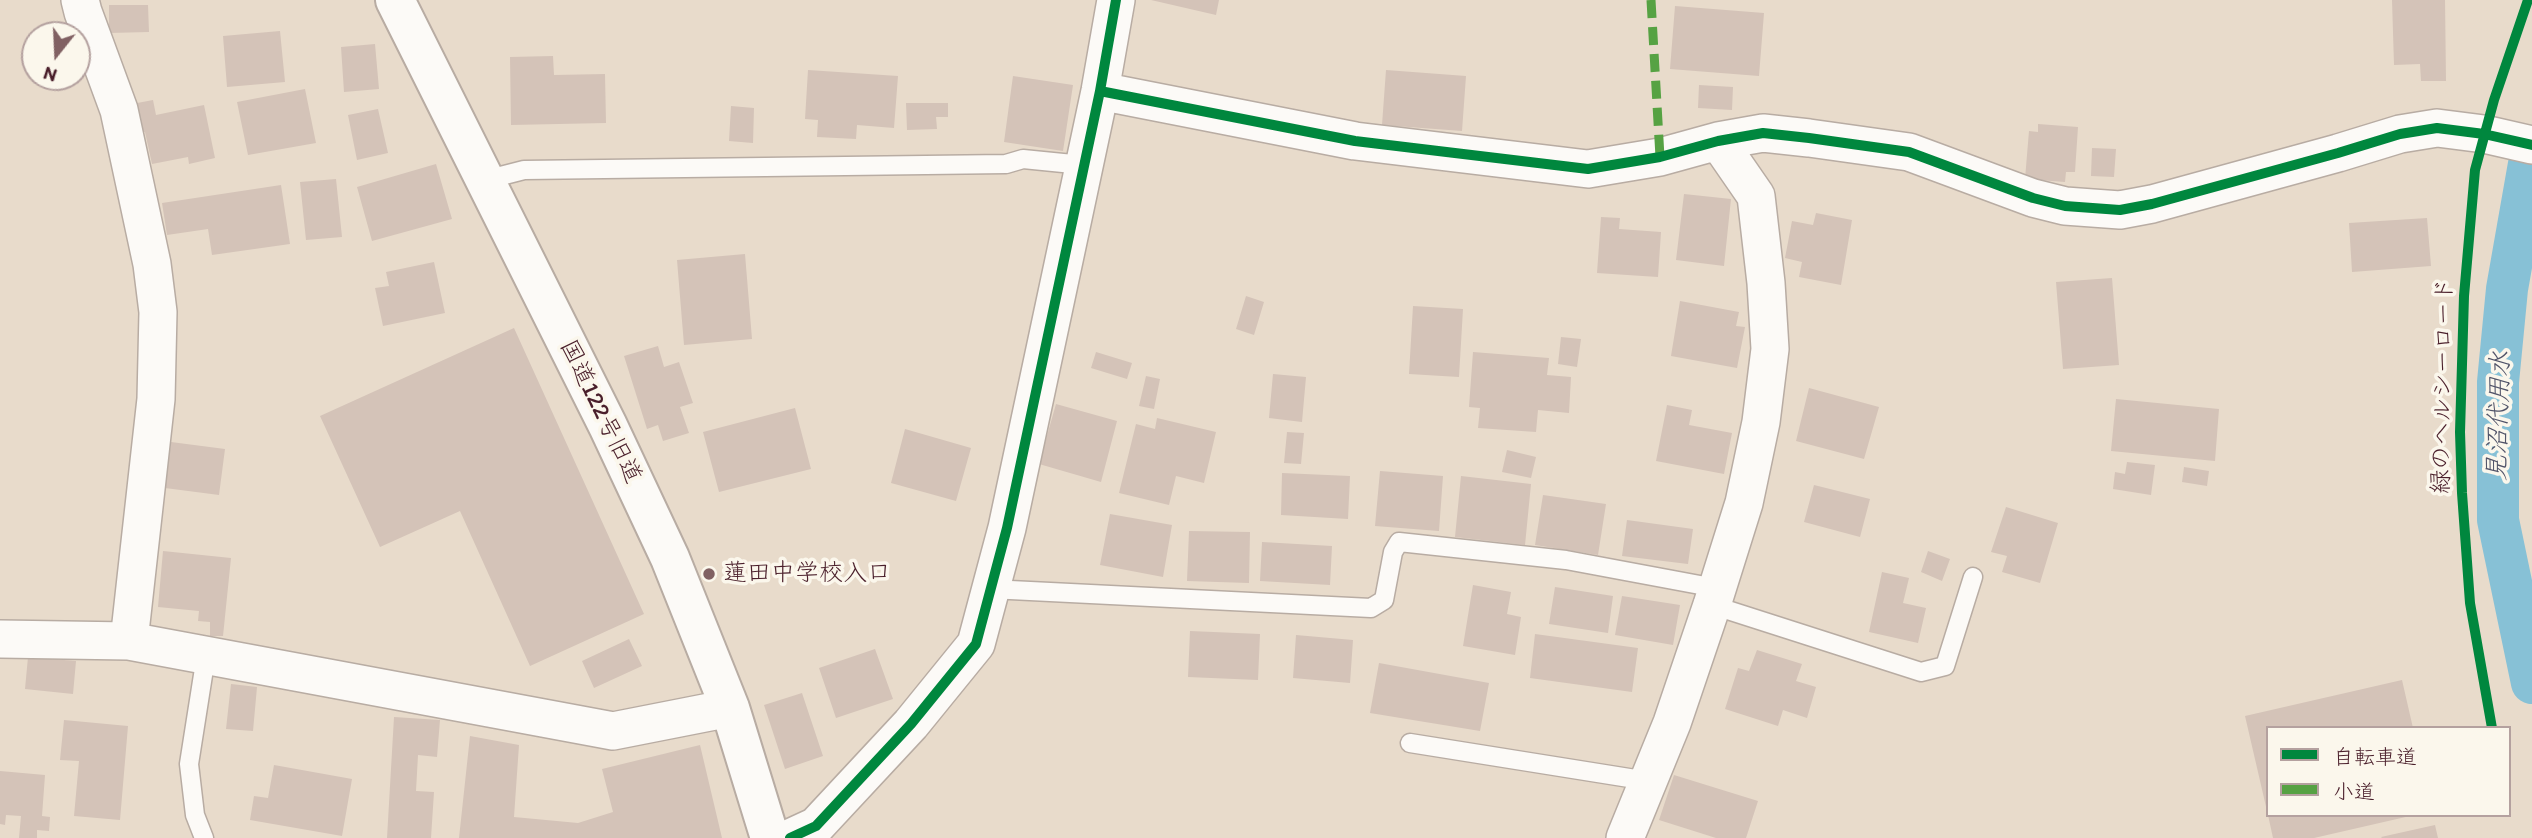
<!DOCTYPE html>
<html>
<head>
<meta charset="utf-8">
<style>
	body { margin:0 }
	#map { position:relative; width:2532px; height:838px; overflow:hidden; background:#e8dbcb; font-family:Itim,"Klee One",sans-serif }
	canvas { display:block }
	.legend { position:absolute; left:2266px; top:726px; width:245px; height:91px; box-sizing:border-box; background:#fbf7ec; border:2px solid #b4a19f; margin:0; padding:9px 12px; list-style:none; font-size:21px; color:#4a1f2b }
	.legend li { display:flex; align-items:center; gap:14px; height:35px }
	.legend b { width:35px; border:2px solid #b4a19f }
	.north { position:absolute; left:21px; top:21px; width:70px; height:70px; box-sizing:border-box; background:#fbf7ec; border:2px solid #b4a19f; border-radius:50%; rotate:198deg; font-size:19px; font-weight:700; line-height:28px; text-align:center; color:#4a1f2b }
	.north::after { content:''; display:block; margin:auto; width:24px; height:32px; background:#816163; clip-path:polygon(50% 0,100% 100%,50% 72%,0 100%) }
</style>
</head>
<body>
<div id="map">
<canvas width="2532" height="838"></canvas>
<ul class="legend">
<li><b style="height:9px;background:#00873e"></b>自転車道</li>
<li><b style="height:9px;background:#56a243"></b>小道</li>
</ul>
<div class="north">N</div>
</div>
<script>
const context = document.querySelector('canvas').getContext('2d');
context.lineJoin = 'round';
const poly = rows => new Path2D(rows.map(r => 'M' + r).join(''));
function strokePath(path, color, width, dash) { context.strokeStyle = color; context.lineWidth = width; context.lineCap = dash ? 'butt' : 'round'; context.setLineDash(dash || []); context.stroke(path); }
function paint(path, color) { context.fillStyle = color; context.fill(path, 'evenodd'); }
function label(font, color, halo, rows, align = 'center') {
  context.font = font + ' Itim,"Klee One",sans-serif'; context.lineWidth = 7; context.setLineDash([]); context.textBaseline = 'middle'; context.strokeStyle = halo; context.fillStyle = color; for (const [text, x, y, turn = 0] of rows) {
    context.save(); context.translate(x, y); context.rotate((+turn || 0) * Math.PI / 180); context.textAlign = isNaN(turn) ? turn : align; if (halo) context.strokeText(text, 0, 0); context.fillText(text, 0, 0); context.restore();
  }
}
const canal = poly([
	[2532,147,2507,289,2498,382,2498,520,2532,683]
]);
const building = poly([
	[1151,0,1219,0,1216,15],
	[2392,0,2445,0,2446,81,2421,81,2420,64,2394,65],
	[109,5,148,5,149,32,109,33],
	[1675,6,1764,13,1759,76,1670,69],
	[280,31,285,82,227,87,223,36],
	[375,44,379,89,344,92,341,47],
	[553,56,554,75,605,74,606,123,511,125,510,57],
	[808,70,898,76,894,128,857,125,856,139,817,137,818,120,805,119],
	[1386,70,1466,76,1462,131,1382,125],
	[1013,76,1073,85,1063,151,1004,142],
	[1699,85,1733,87,1732,110,1698,108],
	[305,89,316,143,248,155,237,102],
	[153,100,156,115,204,105,215,158,189,164,188,157,152,164,145,132,138,133,132,104],
	[906,103,948,103,948,117,936,117,937,129,907,130],
	[731,106,754,108,753,143,729,141],
	[378,109,388,153,357,160,348,115],
	[2038,124,2078,127,2075,172,2066,172,2065,182,2025,179,2029,131,2038,132],
	[2092,148,2116,149,2114,177,2091,176],
	[436,164,452,219,372,241,357,187],
	[336,179,342,237,306,240,300,182],
	[281,185,290,244,212,255,208,229,167,235,162,203],
	[1684,194,1731,199,1724,266,1676,260],
	[1816,213,1852,220,1841,285,1799,277,1802,262,1785,258,1792,221,1813,225],
	[1601,217,1620,218,1619,229,1661,232,1658,277,1597,273],
	[2427,218,2431,266,2352,272,2349,223],
	[745,254,752,339,684,345,677,260],
	[434,262,445,313,383,326,375,288,389,286,386,272],
	[2112,278,2119,365,2063,369,2056,282],
	[1246,296,1264,302,1254,335,1236,329],
	[1680,301,1739,312,1736,326,1745,327,1737,368,1671,356],
	[1413,306,1463,309,1459,377,1409,374],
	[514,328,644,614,530,666,460,511,380,547,320,416],
	[1561,337,1581,339,1577,367,1558,364],
	[658,346,664,367,679,362,693,403,680,407,689,433,663,441,658,425,647,429,624,356],
	[1096,352,1132,363,1127,379,1091,368],
	[1473,352,1549,358,1547,375,1571,377,1569,413,1538,410,1536,432,1478,428,1480,408,1469,407],
	[1273,374,1306,377,1302,422,1269,418],
	[1146,376,1160,379,1154,409,1139,406],
	[1809,388,1879,407,1864,459,1796,441],
	[2116,399,2219,409,2215,461,2111,451],
	[1056,404,1117,421,1101,482,1039,464],
	[1667,405,1692,410,1689,425,1732,433,1724,474,1656,461],
	[795,408,811,469,719,492,703,432],
	[1157,418,1216,432,1204,483,1176,476,1169,505,1119,493,1136,424,1155,429],
	[905,429,971,448,956,501,891,483],
	[1287,432,1304,433,1301,464,1284,463],
	[171,442,225,449,219,495,165,488],
	[1507,450,1536,457,1531,478,1502,472],
	[2127,462,2155,465,2151,495,2113,489,2115,472,2125,474],
	[2184,467,2209,471,2207,486,2182,482],
	[1380,471,1443,476,1439,531,1375,526],
	[1282,473,1350,476,1348,519,1281,515],
	[1461,476,1531,484,1525,545,1455,537],
	[1814,485,1870,499,1860,537,1804,522],
	[1543,495,1606,504,1598,555,1535,545],
	[2006,507,2058,523,2040,583,2002,572,2007,556,1991,552],
	[1110,514,1172,525,1163,577,1100,565],
	[1627,520,1693,529,1688,564,1622,556],
	[1189,531,1250,532,1249,583,1187,581],
	[1262,542,1332,546,1330,585,1260,581],
	[163,551,231,558,223,636,210,636,210,622,198,621,199,611,158,607],
	[1928,551,1950,559,1942,581,1921,572],
	[1882,572,1909,578,1903,603,1926,608,1918,643,1869,632],
	[1473,585,1511,592,1507,614,1521,617,1515,655,1463,646],
	[1555,587,1613,596,1608,633,1549,624],
	[1622,596,1680,605,1673,645,1615,635],
	[1190,631,1260,634,1258,680,1188,677],
	[1535,634,1638,648,1632,692,1530,678],
	[1296,635,1353,640,1350,683,1293,678],
	[629,639,642,666,594,688,582,661],
	[875,649,893,699,836,718,819,668],
	[1757,650,1802,664,1796,681,1816,687,1807,718,1783,710,1778,726,1725,709,1738,668,1749,671],
	[28,657,76,661,73,694,25,689],
	[1379,663,1489,683,1480,731,1370,713],
	[2402,680,2413,728,2268,728,2267,811,2245,716],
	[231,684,257,687,253,731,226,729],
	[802,693,823,756,785,769,764,705],
	[394,717,440,720,437,757,418,755,416,791,434,792,431,838,387,838],
	[64,720,128,726,120,820,74,816,79,761,60,760],
	[470,736,519,745,514,817,578,823,613,812,602,769,700,745,722,838,459,838],
	[274,765,352,779,342,836,250,820,254,796,268,798],
	[0,771,45,775,42,816,50,817,49,831,37,830,37,838,19,838,21,816,6,815,5,825,0,824],
	[1674,775,1758,801,1746,838,1716,838,1659,820],
	[2268,815,2410,815,2410,816,2314,838,2273,838],
	[2435,825,2438,838,2382,838,2381,837]
]);
const service = poly([
	[485,180,524,170,1006,164,1023,159,1083,165],
	[990,589,1371,608,1384,600,1393,552,1399,542,1566,560,1716,588],
	[1712,605,1921,672,1945,666,1973,577],
	[1410,743,1648,781],
	[204,838,195,815,189,764,206,656]
]);
const minor = poly([
	[80,0,83,12,119,110,152,264,158,312,156,399,129,641],
	[1100,91,1355,141,1588,169,1660,157,1718,141,1763,133,1809,138,1909,152,2033,198,2065,206,2120,210,2152,204,2338,153,2400,134,2437,128,2484,134,2532,145],
	[0,639,129,641,613,731,730,708],
	[790,838,816,826,911,724,976,644,1007,528,1100,91,1116,0],
	[1625,838,1672,723,1712,605,1744,503,1761,422,1770,349,1766,283,1756,196,1718,141]
]);
const tertiary = poly([
	[395,0,608,426,670,558,730,708,770,838]
]);
const quiet = poly([
	[1651,0,1660,157]
]);
const cycleway = poly([
	[1100,91,1355,141,1588,169,1660,157,1718,141,1763,133,1809,138,1909,152,2033,198,2065,206,2120,210,2152,204,2338,153,2400,134,2437,128,2484,134,2532,145],
	[2492,728,2470,603,2462,493,2460,432,2464,296,2475,170,2494,100,2528,0],
	[790,838,816,826,911,724,976,644,1007,528,1100,91,1116,0]
]);
const markers = [
	[709,574,7,"#816163"]
];
const streetNames = [
	["緑のヘルシーロード",2444,386,-89],
	["国道122号旧道",600,412,64]
];
const poiNames = [
	["蓮田中学校入口",723,574]
];
const waterNames = [
	["見沼代用水",2500,416,-88]
];
strokePath(canal, '#87c1d6', 42);
paint(building, '#d4c3b8');
strokePath(service, '#b8aca3', 21);
strokePath(minor, '#b8aca3', 40);
strokePath(tertiary, '#b8aca3', 42);
strokePath(service, '#fcfaf7', 18);
strokePath(minor, '#fcfaf7', 37);
strokePath(tertiary, '#fcfaf7', 38);
strokePath(quiet, '#56a243', 9, [18, 9]);
strokePath(cycleway, '#00873e', 10);
for (const [x, y, r, color] of markers) { const dot = new Path2D(); dot.arc(x, y, r, 0, 2 * Math.PI); context.fillStyle = color; context.fill(dot); strokePath(dot, '#fbf7ec', 2.5); }
label('24px', '#4a1f2b', '#fbf7ec', streetNames);
label('24px', '#4a1f2b', '#fbf7ec', poiNames, 'left');
label('italic 26px', '#515469', '#fbf7ec', waterNames);
</script>
</body>
</html>
